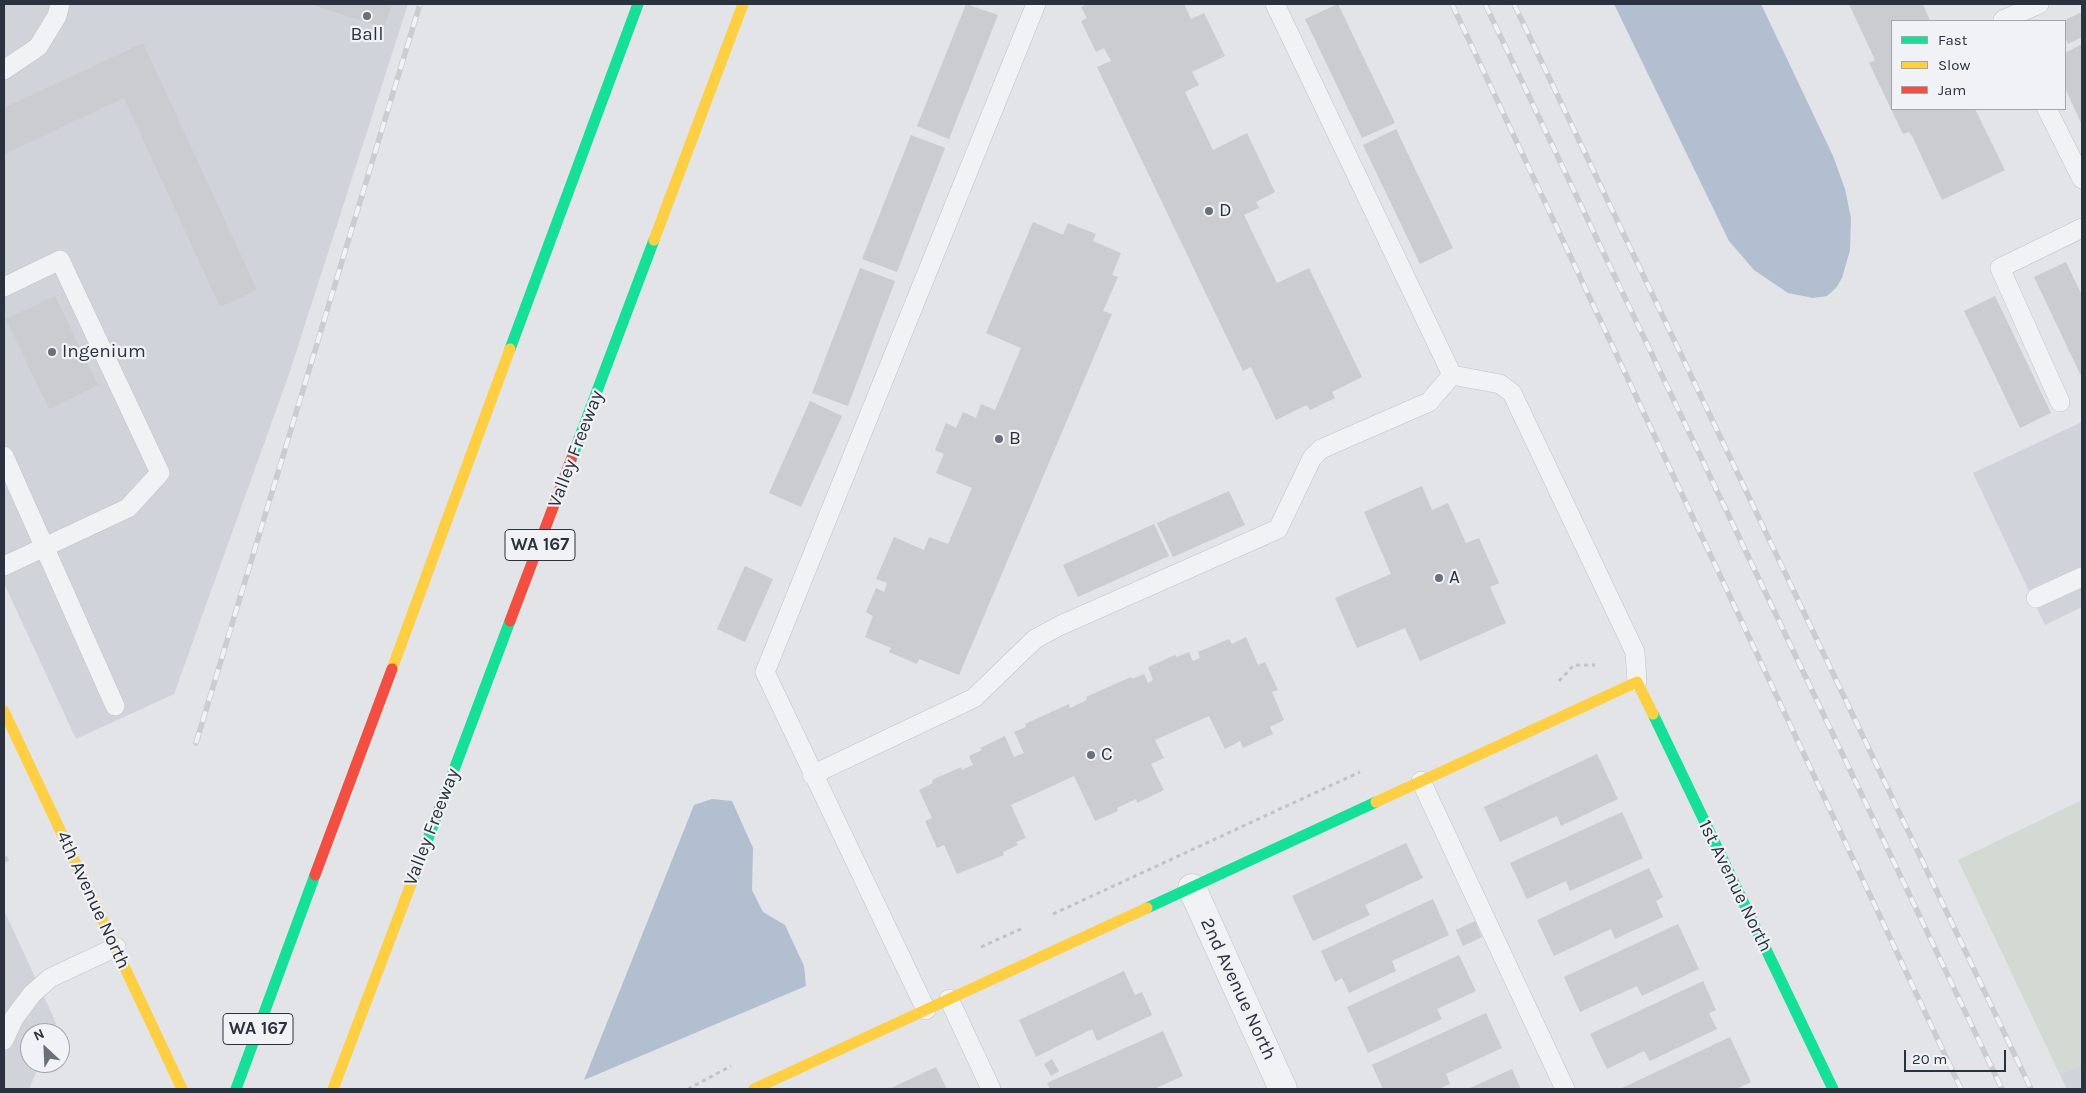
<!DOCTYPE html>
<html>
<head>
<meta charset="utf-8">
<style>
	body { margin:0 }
	#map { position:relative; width:2086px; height:1093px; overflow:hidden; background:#e2e4e7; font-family:Karla,sans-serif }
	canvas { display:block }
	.frame { position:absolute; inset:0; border:5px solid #2a313f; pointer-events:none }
	.legend { position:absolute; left:1891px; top:20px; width:175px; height:90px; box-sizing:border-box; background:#f0f2f6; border:1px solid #a1a5ad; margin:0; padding:6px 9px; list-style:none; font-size:15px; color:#2a313f }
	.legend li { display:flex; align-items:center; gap:10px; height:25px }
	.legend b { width:25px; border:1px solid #a1a5ad }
	.north { position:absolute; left:20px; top:1023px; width:50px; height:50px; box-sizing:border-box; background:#f0f2f6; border:1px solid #a1a5ad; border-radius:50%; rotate:335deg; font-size:14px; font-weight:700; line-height:20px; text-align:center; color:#2a313f }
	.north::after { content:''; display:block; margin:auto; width:18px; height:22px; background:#6a707a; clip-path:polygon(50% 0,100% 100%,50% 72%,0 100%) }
	.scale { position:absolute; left:1904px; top:1050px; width:102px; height:22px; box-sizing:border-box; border:2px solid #2a313f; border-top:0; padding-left:6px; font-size:15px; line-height:18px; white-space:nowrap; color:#2a313f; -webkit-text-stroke:4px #f0f2f6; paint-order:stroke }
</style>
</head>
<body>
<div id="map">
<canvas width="2086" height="1093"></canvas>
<div class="frame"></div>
<ul class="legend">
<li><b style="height:6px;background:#16e098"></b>Fast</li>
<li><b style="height:6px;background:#ffcf43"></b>Slow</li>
<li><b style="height:6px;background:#f24e42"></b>Jam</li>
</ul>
<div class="north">N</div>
<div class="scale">20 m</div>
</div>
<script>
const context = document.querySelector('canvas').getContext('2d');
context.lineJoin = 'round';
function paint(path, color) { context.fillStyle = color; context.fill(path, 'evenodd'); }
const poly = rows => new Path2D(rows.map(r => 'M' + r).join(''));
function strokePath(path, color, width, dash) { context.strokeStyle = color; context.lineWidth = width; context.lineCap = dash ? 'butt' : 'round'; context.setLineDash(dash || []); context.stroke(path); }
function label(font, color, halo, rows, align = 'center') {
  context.font = font + ' Karla,sans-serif'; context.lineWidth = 4.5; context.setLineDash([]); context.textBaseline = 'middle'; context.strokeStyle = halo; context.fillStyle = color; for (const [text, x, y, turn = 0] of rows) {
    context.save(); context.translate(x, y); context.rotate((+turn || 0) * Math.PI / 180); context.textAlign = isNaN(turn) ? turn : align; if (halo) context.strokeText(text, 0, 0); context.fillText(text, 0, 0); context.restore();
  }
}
const built = poly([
	[4,4,408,4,289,374,174,694,76,739,4,583],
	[2082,422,2082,607,2045,625,1973,473],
	[4,910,56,1023,52,1033,30,1033,30,1063,40,1063,29,1089,4,1089],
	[2082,1064,2082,1089,2067,1089,2060,1075]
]);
const green = poly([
	[2082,800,2082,1064,2060,1075,1958,860]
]);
const water = poly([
	[1614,4,1761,4,1833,156,1845,189,1851,218,1850,250,1842,278,1836,288,1827,296,1813,298,1788,293,1754,270,1729,241],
	[712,799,732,801,753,848,752,890,763,912,785,925,804,966,806,986,584,1080,694,805]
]);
const building = poly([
	[310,4,392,4,384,28],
	[966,4,998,15,949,139,917,126],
	[1087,4,1184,4,1191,19,1204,13,1225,56,1192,72,1199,85,1185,92,1213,150,1247,133,1275,192,1256,202,1259,208,1244,215,1277,283,1309,268,1362,377,1332,392,1335,398,1310,410,1307,405,1276,420,1251,367,1243,371,1097,67,1111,61,1104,48,1096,52,1081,21,1087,18,1081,7],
	[1338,4,1395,123,1362,138,1305,19],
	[1849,4,1923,4,1930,21,1892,21,1892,109,1975,109,2005,170,1942,200,1912,136,1909,132,1903,134,1869,63,1875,60],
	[2082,12,2082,37,2068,44,2065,36,2065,20],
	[143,43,257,290,220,307,124,98,4,154,4,108],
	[2082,44,2082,125,2065,88,2065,53],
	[1396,129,1453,248,1420,264,1363,145],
	[911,135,945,148,897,272,862,259],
	[1033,222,1063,235,1068,223,1096,234,1093,241,1121,253,1112,275,1118,277,1103,311,1112,314,959,675,919,659,917,664,889,652,891,648,865,637,873,616,866,612,876,588,884,592,887,583,876,579,894,537,924,550,929,537,948,544,972,488,936,473,944,454,935,450,946,423,956,428,963,412,976,418,981,404,995,410,1021,348,986,333],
	[2066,262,2082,295,2082,378,2034,277],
	[860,268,895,281,848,406,812,393],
	[55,296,98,385,49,409,6,319],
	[1995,296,2051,413,2020,428,1964,311],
	[810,401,842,416,801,507,769,493],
	[1422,486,1432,510,1448,503,1466,543,1479,538,1499,583,1490,587,1506,623,1420,661,1405,628,1357,648,1335,598,1391,574,1364,512],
	[1229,491,1245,525,1173,557,1157,523],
	[1154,524,1169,556,1078,597,1063,565],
	[745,566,773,579,745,642,717,629],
	[1246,637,1258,665,1265,662,1278,690,1272,692,1284,720,1270,727,1273,734,1243,748,1240,741,1225,749,1209,716,1155,740,1164,758,1151,764,1164,790,1137,803,1136,799,1117,808,1118,811,1095,821,1074,776,1011,805,1026,838,1016,842,1018,845,1003,852,1004,855,957,874,944,845,937,848,925,821,932,818,919,790,933,783,932,780,961,767,962,770,973,765,969,756,982,750,980,748,1005,736,1014,757,1024,753,1014,732,1026,727,1025,724,1069,704,1070,708,1087,700,1086,697,1131,677,1132,679,1144,674,1148,683,1153,680,1148,667,1175,655,1177,657,1189,652,1193,661,1200,658,1198,652,1229,639,1232,644],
	[1597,754,1618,799,1561,826,1557,816,1500,842,1484,807],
	[1622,812,1643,858,1570,891,1566,881,1527,899,1510,863],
	[1406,843,1423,878,1365,905,1370,915,1313,941,1292,896],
	[7,856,9,861,4,863,4,857],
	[1649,868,1663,897,1656,901,1663,917,1615,939,1611,929,1554,956,1537,920],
	[1433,899,1449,935,1392,961,1396,971,1349,993,1342,978,1335,982,1321,951],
	[1475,921,1482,937,1463,946,1456,930],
	[1678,924,1699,969,1642,996,1637,986,1580,1012,1564,977],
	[1459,955,1476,991,1437,1009,1442,1019,1368,1053,1347,1007],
	[1124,971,1135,995,1142,992,1152,1015,1097,1041,1092,1029,1036,1057,1019,1020],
	[1703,981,1716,1010,1709,1013,1717,1029,1650,1061,1644,1051,1607,1069,1590,1034],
	[1486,1013,1502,1048,1446,1074,1450,1084,1439,1089,1383,1089,1372,1065],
	[1163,1031,1183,1076,1154,1089,1050,1089,1047,1083],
	[1730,1037,1751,1082,1736,1089,1620,1089],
	[1052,1059,1059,1071,1051,1076,1044,1064],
	[936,1067,947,1089,889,1089],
	[1512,1069,1521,1089,1468,1089]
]);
const path = poly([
	[1559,681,1574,665,1595,665],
	[1053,914,1360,772],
	[981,947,1023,928],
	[688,1089,731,1066]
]);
const lane = poly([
	[1275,4,1452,375,1500,384,1512,393,1635,652,1637,682],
	[2003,20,2039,4],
	[4,70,38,47,57,16,60,4],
	[2047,109,2082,179],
	[4,287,60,260,160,473,128,508,4,566],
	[2060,402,2000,268,2082,228],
	[4,456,115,706],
	[2036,598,2082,577],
	[812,775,974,698,1035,639,1059,626,1278,529,1312,458,1321,449,1429,402,1452,375],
	[1421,781,1565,1089],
	[949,999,991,1089],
	[926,1010,765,672,1036,4],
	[4,1040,14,1018,32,994,50,978,116,947]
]);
const street = poly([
	[1192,888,1283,1089]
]);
const fast = poly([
	[510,349,638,4],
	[571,460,654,240],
	[1653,714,1833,1089],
	[411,884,510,621],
	[1147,908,1376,802],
	[236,1089,315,875]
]);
const slow = poly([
	[654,240,743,4],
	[392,669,510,349],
	[4,711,182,1089],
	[1376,802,1637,682,1653,714],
	[333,1089,411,884],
	[754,1089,1147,908]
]);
const jam = poly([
	[510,621,571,460],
	[315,875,392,669]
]);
const rail = poly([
	[1452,4,1961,1089],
	[1485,4,2002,1089],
	[1514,4,2031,1089],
	[196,743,420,4]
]);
const markers = [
	[367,16,5,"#6a707a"],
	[1209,211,5,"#6a707a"],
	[52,352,5,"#6a707a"],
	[999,439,5,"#6a707a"],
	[1439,578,5,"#6a707a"],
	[1091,755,5,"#6a707a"]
];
const shields = [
	[540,545,70],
	[258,1029,70]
];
const shieldNames = [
	["WA 167",540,545],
	["WA 167",258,1029]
];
const poiNames = [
	["Ball",367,35,"center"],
	["D",1219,211],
	["Ingenium",62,352],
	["B",1009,439],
	["A",1449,578],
	["C",1101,755]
];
const streetNames = [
	["Valley Freeway",576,449,-69],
	["Valley Freeway",432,827,-69],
	["1st Avenue North",1735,886,64],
	["4th Avenue North",93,900,65],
	["2nd Avenue North",1238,989,65]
];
paint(built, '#d1d3da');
paint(green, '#d2dad3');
paint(water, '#b2bfd0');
paint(building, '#cacccf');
strokePath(lane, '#c0c2c5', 20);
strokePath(street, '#c0c2c5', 29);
strokePath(path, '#c1c2c7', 3, [4, 4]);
strokePath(lane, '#f1f2f4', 19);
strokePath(street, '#f1f2f4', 28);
strokePath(fast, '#16e098', 11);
strokePath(slow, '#ffcf43', 11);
strokePath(jam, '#f24e42', 11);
strokePath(rail, '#cbccce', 5.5);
strokePath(rail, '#f0f2f6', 4, [11]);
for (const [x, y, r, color] of markers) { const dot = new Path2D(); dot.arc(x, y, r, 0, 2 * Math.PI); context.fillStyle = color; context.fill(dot); strokePath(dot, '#f0f2f6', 2); }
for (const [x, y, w] of shields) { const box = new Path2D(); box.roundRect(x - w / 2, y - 15.5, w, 31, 4); context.fillStyle = '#f0f2f6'; context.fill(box); strokePath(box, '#2a313f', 1); }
label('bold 18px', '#2a313f', null, shieldNames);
label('19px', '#2a313f', '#f0f2f6', poiNames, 'left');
label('19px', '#2a313f', '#f0f2f6', streetNames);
</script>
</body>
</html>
